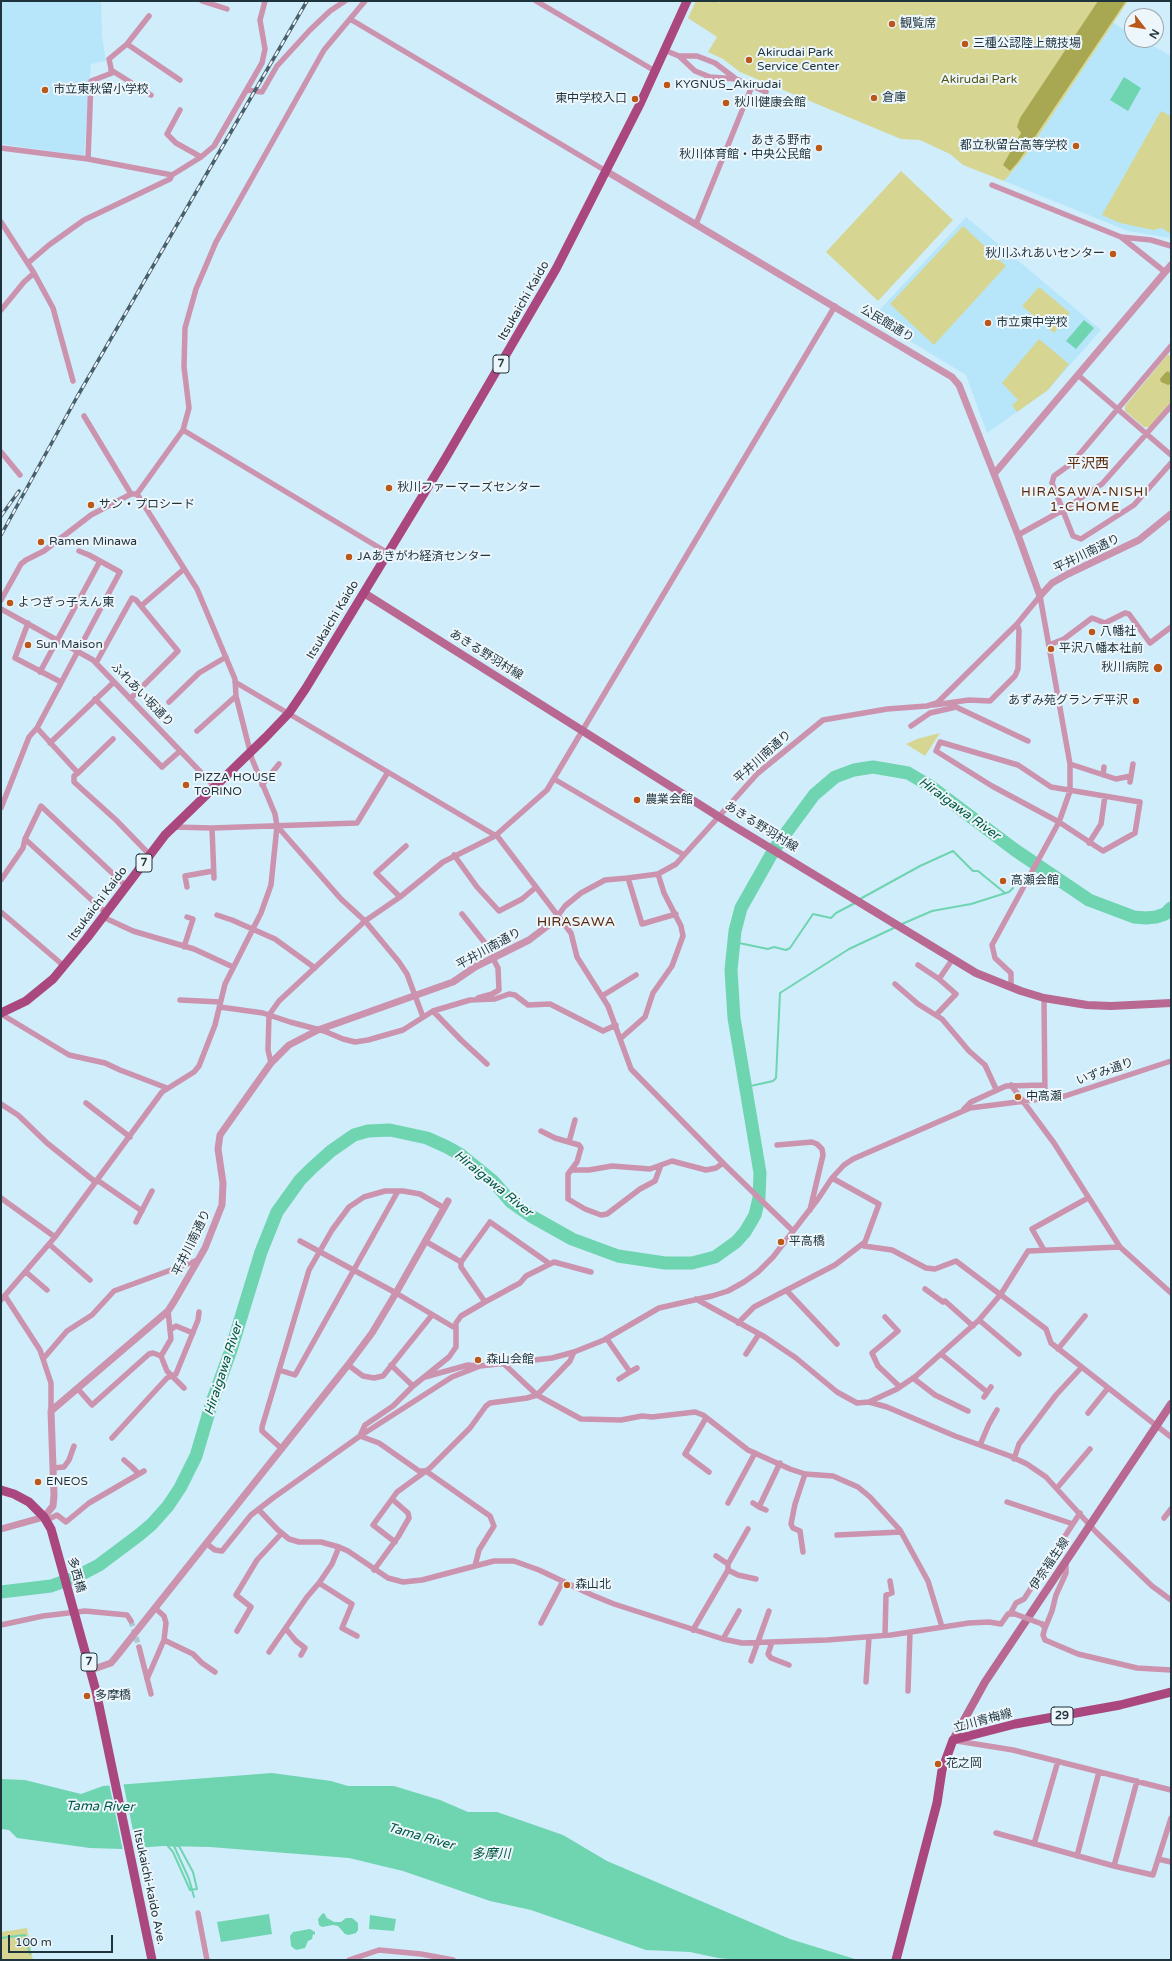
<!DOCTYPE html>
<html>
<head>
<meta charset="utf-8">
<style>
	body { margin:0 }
	#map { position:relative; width:1172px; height:1961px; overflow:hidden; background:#d0edfb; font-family:"Varela Round",sans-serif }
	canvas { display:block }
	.frame { position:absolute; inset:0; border:2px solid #1f333c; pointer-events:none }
	.north { position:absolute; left:1124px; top:8px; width:40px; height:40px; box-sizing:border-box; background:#edf6fb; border:1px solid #9ba8af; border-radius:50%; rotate:121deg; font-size:11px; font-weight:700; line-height:16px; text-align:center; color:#1f333c }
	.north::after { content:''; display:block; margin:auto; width:14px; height:18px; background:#ba5819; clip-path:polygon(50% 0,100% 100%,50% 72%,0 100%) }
	.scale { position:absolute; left:8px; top:1935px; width:105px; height:18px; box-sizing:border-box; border:2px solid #1f333c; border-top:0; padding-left:5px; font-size:12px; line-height:14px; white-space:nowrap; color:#1f333c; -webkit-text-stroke:3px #edf6fb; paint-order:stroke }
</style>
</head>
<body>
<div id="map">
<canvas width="1172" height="1961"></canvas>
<div class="frame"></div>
<div class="north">N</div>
<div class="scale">100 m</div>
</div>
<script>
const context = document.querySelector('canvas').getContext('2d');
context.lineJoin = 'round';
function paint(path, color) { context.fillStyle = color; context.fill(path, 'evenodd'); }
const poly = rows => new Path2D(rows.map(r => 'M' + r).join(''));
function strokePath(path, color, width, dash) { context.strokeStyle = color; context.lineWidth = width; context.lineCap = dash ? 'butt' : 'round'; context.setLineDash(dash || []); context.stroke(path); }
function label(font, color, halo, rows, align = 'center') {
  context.font = font + ' "Varela Round","Noto Sans JP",sans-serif'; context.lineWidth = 4; context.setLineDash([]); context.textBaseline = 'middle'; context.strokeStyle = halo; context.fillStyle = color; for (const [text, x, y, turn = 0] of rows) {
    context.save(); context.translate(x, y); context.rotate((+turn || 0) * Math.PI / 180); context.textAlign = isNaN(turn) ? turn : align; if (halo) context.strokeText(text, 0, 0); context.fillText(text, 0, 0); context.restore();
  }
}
const built = poly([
	[1,1,101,1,102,36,106,61,91,64,84,156,1,144],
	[1113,23,1132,34,1132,40,1143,40,1171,56,1171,238,1128,231,1004,181,1025,156],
	[966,217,1101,330,1048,390,987,433,966,375,872,318]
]);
const green = poly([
	[696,1,716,1,720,3,721,1,1128,1,1025,156,1004,181,963,165,950,154,920,140,901,139,740,72,723,59,708,52,717,37,688,18],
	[1161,111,1171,116,1171,234,1162,228,1153,230,1120,223,1102,215],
	[901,171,953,220,878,301,826,252],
	[963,226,1006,266,934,345,890,304],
	[1039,287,1070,313,1054,333,1022,306],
	[1039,339,1069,364,1048,390,1017,412,1012,405,1018,400,1002,383],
	[1168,354,1171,357,1171,402,1150,427,1144,427,1125,411,1125,406],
	[940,733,925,756,906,744,917,739],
	[27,1928,33,1960,1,1960,1,1932]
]);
const forest = poly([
	[1098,1,1126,1,1018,162,1010,171,1003,165,1021,133,1017,127,1020,118],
	[1168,371,1171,374,1171,384,1168,385,1161,382,1160,379,1165,373]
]);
const water = poly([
	[1124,77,1141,88,1128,111,1110,100],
	[1084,320,1094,328,1076,349,1066,341],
	[272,1773,331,1781,348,1786,394,1786,440,1800,468,1812,497,1812,563,1835,607,1861,790,1939,858,1960,740,1960,718,1958,690,1952,646,1950,531,1910,490,1901,403,1871,349,1858,210,1847,163,1846,122,1849,90,1848,17,1838,9,1830,1,1829,1,1779,25,1780,81,1794,103,1786],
	[324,1913,327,1918,334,1922,341,1922,346,1918,352,1918,358,1923,358,1930,356,1933,349,1935,345,1934,338,1926,333,1925,322,1927,319,1925,318,1919,322,1914],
	[269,1914,272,1934,221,1942,217,1922],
	[370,1915,396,1919,394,1931,369,1929],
	[310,1929,315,1932,315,1935,313,1934,312,1939,308,1941,305,1948,296,1950,291,1946,290,1936,293,1932]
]);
const pier = poly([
	[123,1782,137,1850,123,1851,109,1783]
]);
const stream = poly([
	[860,899,920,866,953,851,973,871,978,871,1005,893],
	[902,924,932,911,971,904,1009,892,1013,888],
	[734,942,768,949,774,947,786,950,790,948,813,914,831,918,836,913,855,903],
	[746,1087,773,1081,776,1078,780,993,849,949,896,927],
	[167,1845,179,1846,193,1872,197,1889,190,1890,173,1852,167,1845],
	[174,1846,189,1879,194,1897],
	[1,1938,25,1935,30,1954]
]);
const river = poly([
	[1,1592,51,1586,76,1577,99,1565,139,1535,152,1524,168,1506,180,1488,196,1456,212,1402,231,1350,261,1252,277,1212,300,1180,312,1168,331,1151,354,1135,368,1131,390,1130,427,1138,447,1147,461,1155,493,1181,511,1202,531,1216,572,1239,618,1256,665,1263,692,1263,715,1257,736,1242,745,1232,755,1215,759,1198,760,1173,734,1018,731,970,735,931,741,908,775,848,814,795,835,777,854,770,873,767,908,773,930,786,1015,850,1089,900,1134,917,1146,918,1156,917,1165,914,1171,908]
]);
const minorTunnel = poly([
	[131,1621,139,1647]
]);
const minor = poly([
	[202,1,227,9],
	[536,1,655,71],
	[350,19,606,171],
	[127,44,180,80],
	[664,50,679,56,695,71,710,77,736,79],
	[679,56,697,56,715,63,736,79,766,92],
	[111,70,151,95],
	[247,90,262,92,277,66,310,30,330,11,345,1],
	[180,110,167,134,176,143,201,157],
	[1,148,88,159,172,175],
	[88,159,91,81,112,73,109,59,127,44,149,16],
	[992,185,1121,237,1151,240,1171,246],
	[1,222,34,273],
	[696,224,752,86],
	[1121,237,1165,272],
	[28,263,49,245,84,220,170,179,172,175,201,157,214,146,262,63,265,49,260,20,265,1],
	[1,310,24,282,34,273,53,308,73,381],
	[1171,346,1072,463,1054,476,1052,483,1073,536,1081,539,1134,505,1171,463],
	[1078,375,1171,455],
	[84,416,131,494],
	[183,430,388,553],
	[1,452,20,475],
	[1018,535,1063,510,1102,484,1171,406],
	[1,600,21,564,26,560,44,551,91,515,131,494,137,494,183,430,189,408,184,367,185,328,196,289,216,242,324,50,365,1],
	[141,606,184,569],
	[1,609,93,660,214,786],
	[28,623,15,658,61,682],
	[1049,645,1064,639,1092,618,1105,623,1125,613,1129,614,1150,643,1171,627],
	[96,663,132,598,136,600,178,651,130,699],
	[40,672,100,561],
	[235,682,498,837,571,933,577,957,608,1006,631,1069,727,1167,793,1231],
	[95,699,162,767,180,751],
	[169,702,199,673,226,657],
	[934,705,969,700,990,701,1015,676,1018,669,1019,630,1017,624],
	[911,726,930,713,956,707,1028,741],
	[37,728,78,773,74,776,74,782,116,820,150,855],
	[197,731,236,696],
	[940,742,1018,765,1051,787,1140,802,1135,833,1103,851,1059,822,992,786,936,751,940,742],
	[50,743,114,682],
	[1070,764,1116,779,1131,776],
	[78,773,113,739],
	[1103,775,1104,767],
	[554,779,684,855],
	[1130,782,1133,764],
	[262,785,279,764],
	[1,808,29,737,37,728,120,572,89,555,79,551],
	[277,826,341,899,365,921,399,962,407,974,423,1017],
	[173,827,212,828,357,823,388,772],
	[212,828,214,878],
	[25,839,106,913],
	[1089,843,1101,824,1105,796],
	[454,855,477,887,499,911,522,899,535,888],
	[628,878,642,924,676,914],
	[1,880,23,848,25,839,41,806,126,886],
	[187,887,185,876,213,871],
	[400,897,376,873,406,846],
	[1,912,64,966],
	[462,914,485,943,498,968,499,990,492,994,478,998],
	[217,915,232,920,275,939,315,968],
	[103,917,133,931,194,949,233,967],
	[557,917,565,906,581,893,605,880,628,878,658,874,676,864,758,773,823,720,887,709,927,706,937,703,1017,624,1040,596],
	[184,947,193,919,187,917],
	[918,965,939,979],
	[895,984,918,1004,942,1019,969,1051,985,1065,996,1089],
	[1011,987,1011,973,995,958,992,945,1059,822,1070,791,1070,764,1040,596],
	[602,996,636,975],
	[1044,998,1045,1098],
	[180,1000,220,1002],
	[220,1007,263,1013,290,1022,324,1031,343,1039,355,1042,368,1040,403,1030,433,1011,470,1000,495,999,509,994,515,995,528,1005,550,1004,603,1031,616,1025],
	[433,1011,461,1040,487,1064],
	[1,1014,69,1055,105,1063,120,1070,167,1088],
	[936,1015,956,994,939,979,952,960],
	[620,1039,645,1017,653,993,672,966,683,936,681,926,664,893,658,874],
	[271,1063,268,1050,269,1015,279,1001,365,921,400,897,443,862,495,836,547,790,835,306],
	[1011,1085,1054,1143,1120,1247,1171,1293],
	[86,1103,130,1137],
	[1,1104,18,1115,47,1143,93,1180,100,1182,142,1211],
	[964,1109,971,1102,1006,1086,1045,1085],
	[541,1131,555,1138,579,1145,581,1148,577,1162,568,1174,568,1199,585,1209,601,1215,607,1214,640,1189,655,1181,661,1165],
	[569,1142,575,1120],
	[777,1145,812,1142,817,1144,822,1149,823,1155,810,1210],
	[571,1170,589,1170,612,1166,650,1169,672,1161,706,1170,716,1168,723,1163],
	[832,1178,879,1204,865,1242],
	[1,1198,55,1237],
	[136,1222,152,1191],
	[300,1241,396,1293,455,1328],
	[425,1241,461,1262,461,1267,485,1302,520,1283,526,1276,554,1262,591,1272],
	[49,1244,90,1280],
	[1044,1250,1032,1229,1088,1198],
	[461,1262,490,1222,550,1264],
	[26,1272,47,1290],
	[925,1289,943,1302,945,1301,973,1326],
	[787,1291,837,1344],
	[5,1296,40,1350,51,1383,51,1411],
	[696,1299,765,1337,796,1358,837,1392,857,1403,869,1402,887,1407,955,1436,1010,1456,1027,1464,1046,1477,1096,1532,1152,1586,1171,1600],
	[1,1300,55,1237,162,1092,194,1072,199,1066,215,1025,225,984,261,913,271,885,277,826,275,814,252,759,236,696,235,679,197,589,137,494],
	[168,1311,171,1339,161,1356,167,1371,172,1376,176,1374,198,1320,199,1312],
	[885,1317,898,1331,872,1353,878,1366,900,1387],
	[979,1320,1019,1354],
	[738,1323,754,1307,835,1265,865,1242,864,1246,892,1250,926,1268,935,1269,956,1261,1046,1329,1051,1343,1171,1437],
	[170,1330,176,1326,193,1333],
	[607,1339,630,1372,637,1368],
	[1058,1349,1085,1316],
	[746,1354,759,1334],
	[941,1354,987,1392],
	[43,1359,67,1331,92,1315,114,1291,198,1260],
	[503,1363,537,1395,581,1419,621,1420,642,1416,652,1417,695,1412,703,1415,748,1450,790,1469,805,1474,833,1476,858,1487,870,1497,900,1530,928,1581,942,1627],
	[348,1365,363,1376,374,1378,383,1376,432,1315],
	[391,1365,413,1386],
	[279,1370,295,1375,398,1191],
	[425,1377,468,1365,479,1366],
	[913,1378,935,1395,968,1411],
	[619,1379,630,1372],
	[78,1389,92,1405,149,1354,153,1353,161,1356],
	[984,1397,991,1387],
	[869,1402,897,1389,916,1376,979,1320,1001,1294,1028,1251,1120,1247],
	[1088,1413,1108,1388],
	[706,1418,685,1454,709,1472],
	[112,1438,167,1378,172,1376,184,1388],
	[980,1445,989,1424,997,1410],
	[282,1449,262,1431,262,1427,309,1270,332,1230,349,1207,364,1197,385,1191,403,1191,420,1194,444,1208],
	[1014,1459,1019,1444,1056,1395,1081,1368],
	[124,1460,132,1467,139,1474],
	[53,1468,64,1467,69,1460,74,1446],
	[1057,1488,1090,1449],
	[392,1499,373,1525,395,1542],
	[1007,1502,1073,1524],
	[728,1503,755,1453],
	[753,1503,759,1507],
	[259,1510,278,1530,289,1539,299,1542,321,1542,339,1547,348,1551,388,1578,403,1582,422,1580,494,1561,514,1561,539,1570,592,1595,614,1604,723,1639,742,1643,827,1640,891,1635,969,1623,989,1622,1001,1624,1008,1614,1015,1614],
	[766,1510,759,1507,780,1463],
	[1164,1518,1171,1509],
	[47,1520,57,1515,66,1522,89,1503,144,1471],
	[837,1535,901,1532],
	[207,1544,215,1550,222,1551,251,1515,273,1498,360,1436,452,1377,480,1366,552,1358,574,1352,604,1340,659,1308,712,1296,728,1291,744,1282,758,1272,773,1257,818,1199,832,1178,844,1165,853,1159,970,1108,1065,1096,1171,1061],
	[339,1547,332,1564,319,1583,352,1604,342,1628,357,1636],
	[803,1552,800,1531,793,1528,791,1524,795,1504,805,1474],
	[716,1556,728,1564,728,1570,738,1575,756,1579],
	[728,1564,748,1529],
	[475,1566,479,1550,494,1526,490,1516,426,1471,419,1471,379,1443,360,1436,365,1425,393,1406,413,1386,449,1357,456,1347,456,1323,461,1316,485,1302],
	[374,1570,398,1537,409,1518,408,1513,392,1499,397,1492,430,1468,470,1428,486,1406,490,1403,527,1398,537,1395,570,1361,574,1352],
	[1010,1614,1016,1603,1024,1599,1080,1513],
	[541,1623,563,1581],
	[1042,1624,1045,1628,1043,1635,1045,1640,1078,1654,1137,1668,1171,1670],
	[1,1625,43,1616,85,1611,127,1615,131,1621],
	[1045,1628,1052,1611,1056,1595,1066,1573,1066,1562],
	[286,1629,296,1641,305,1648,301,1655],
	[693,1630,728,1570],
	[237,1631,251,1607,236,1595,257,1560,282,1533],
	[885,1635,886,1595,892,1593,890,1581],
	[723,1639,739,1611],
	[164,1640,193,1654,202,1663,215,1672],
	[772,1642,768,1654,771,1658,789,1665],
	[139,1647,151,1694],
	[269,1652,307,1597,319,1583],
	[751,1661,769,1611],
	[147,1679,164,1640,166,1623,164,1616,155,1608],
	[866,1682,869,1637],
	[908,1691,910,1632],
	[957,1741,1013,1750,1171,1790],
	[996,1833,1114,1866,1153,1875,1171,1818],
	[1034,1844,1058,1761],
	[1077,1856,1099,1772],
	[1158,1859,1171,1862],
	[1114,1866,1137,1781],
	[198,1913,207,1960],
	[349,1960,379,1950,421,1954,453,1960]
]);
const tertiary = poly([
	[606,171,952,377,959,385,1018,535,1040,596],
	[994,474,1171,265],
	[1040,596,1052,583,1068,574,1139,540,1171,514],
	[1,1529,44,1517,53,1506,54,1496,51,1411,168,1311,175,1300,205,1248,222,1205,223,1183,218,1149,220,1135,271,1063,289,1045,318,1030,453,982,475,967,529,940,554,921,557,917],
	[91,1670,111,1663,116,1657,348,1365,372,1333,396,1293,448,1201]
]);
const secondary = poly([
	[364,593,732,825,976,973,1021,991,1044,998,1087,1005,1111,1006,1171,1003],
	[953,1740,985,1682,1171,1404]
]);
const primary = poly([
	[1,1013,26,1001,53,979,87,938,165,835,266,737,289,713,306,688,445,459,556,269,640,104,687,1],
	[1,1490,14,1494,29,1502,44,1517,51,1529,96,1691,152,1960],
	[896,1960,937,1803,942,1770,953,1740,1015,1724,1120,1705,1171,1692]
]);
const rail = poly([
	[1,516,19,491],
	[1,535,77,397,307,1]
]);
const minorBridge = poly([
	[1015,1614,1042,1624]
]);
const markers = [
	[892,24,4,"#ba5819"],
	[965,44,4,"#ba5819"],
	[749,60,4,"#ba5819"],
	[667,85,4,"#ba5819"],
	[45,90,4,"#ba5819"],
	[874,98,4,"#ba5819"],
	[635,99,4,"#ba5819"],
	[726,103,4,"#ba5819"],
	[1076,146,4,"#ba5819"],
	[819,148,4,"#ba5819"],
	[1113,254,4,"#ba5819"],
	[988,323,4,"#ba5819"],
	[389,488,4,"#ba5819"],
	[91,505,4,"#ba5819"],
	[41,542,4,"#ba5819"],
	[349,557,4,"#ba5819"],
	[10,603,4,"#ba5819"],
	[1092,632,4,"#ba5819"],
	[28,645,4,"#ba5819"],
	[1051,649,4,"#ba5819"],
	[1158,668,5,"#ba5819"],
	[1136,701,4,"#ba5819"],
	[186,785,4,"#ba5819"],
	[637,800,4,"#ba5819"],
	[1003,881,4,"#ba5819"],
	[1018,1097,4,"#ba5819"],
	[781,1242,4,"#ba5819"],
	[478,1360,4,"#ba5819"],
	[38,1482,4,"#ba5819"],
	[567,1585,4,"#ba5819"],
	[87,1696,4,"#ba5819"],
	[938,1764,4,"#ba5819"]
];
const shields = [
	[501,364,16],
	[144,863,16],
	[89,1662,16],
	[1062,1716,22]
];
const shieldNames = [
	["7",501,364],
	["7",144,863],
	["7",89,1662],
	["29",1062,1716]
];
const poiNames = [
	["観覧席",900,24],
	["三種公認陸上競技場",973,44],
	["Akirudai Park",757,53],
	["Service Center",757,67],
	["KYGNUS_Akirudai",675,85],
	["市立東秋留小学校",53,90],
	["倉庫",882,98],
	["東中学校入口",627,99,"right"],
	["秋川健康会館",734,103],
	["あきる野市",811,141,"right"],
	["秋川体育館・中央公民館",811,155,"right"],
	["都立秋留台高等学校",1068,146,"right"],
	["秋川ふれあいセンター",1105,254,"right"],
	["市立東中学校",996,323],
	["秋川ファーマーズセンター",397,488],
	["サン・プロシード",99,505],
	["Ramen Minawa",49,542],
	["JAあきがわ経済センター",357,557],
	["よつぎっ⼦えん東",18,603],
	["八幡社",1100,632],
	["Sun Maison",36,645],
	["平沢八幡本社前",1059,649],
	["秋川病院",1149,668,"right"],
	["あずみ苑グランデ平沢",1128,701,"right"],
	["PIZZA HOUSE",194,778],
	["TORINO",194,792],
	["農業会館",645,800],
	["高瀬会館",1011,881],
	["中高瀬",1026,1097],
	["平高橋",789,1242],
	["森山会館",486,1360],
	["ENEOS",46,1482],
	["森山北",575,1585],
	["多摩橋",95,1696],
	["花之岡",946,1764]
];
const parkNames = [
	["Akirudai Park",979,80]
];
const streetNames = [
	["Itsukaichi Kaido",524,301,-60],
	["公民館通り",887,324,31],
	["平井川南通り",1087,554,-26],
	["Itsukaichi Kaido",333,620,-59],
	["あきる野羽村線",486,655,32],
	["ふれあい坂通り",142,695,46],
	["平井川南通り",763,757,-42],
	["あきる野羽村線",761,827,32],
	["Itsukaichi Kaido",98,904,-53],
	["平井川南通り",489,949,-29],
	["いずみ通り",1105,1072,-19],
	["平井川南通り",192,1243,-64],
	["伊奈福生線",1050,1564,-56],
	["多西橋",76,1575,74],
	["立川青梅線",983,1721,-15],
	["Itsukaichi-kaido Ave.",149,1887,78]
];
const neighbourhoodNames = [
	["HIRASAWA-NISHI",1085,493],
	["1-CHOME",1085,508]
];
const waterNames = [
	["Hiraigawa River",959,809,36],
	["Hiraigawa River",493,1184,39],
	["Hiraigawa River",224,1369,-72],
	["Tama River",100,1807,1],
	["Tama River",421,1837,16],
	["多摩川",491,1855]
];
const quarterNames = [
	["平沢西",1088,464],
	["HIRASAWA",576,922]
];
paint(built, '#b7e6fb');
paint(green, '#d6d692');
paint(forest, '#a9a852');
paint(water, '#6fd4b0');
paint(pier, '#d0edfb');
strokePath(stream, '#6fd4b0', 2);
strokePath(river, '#6fd4b0', 13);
strokePath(minorTunnel, '#adc8d5', 5.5, [5.5, 3]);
strokePath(minor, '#cb93ae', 5.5);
strokePath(tertiary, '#cb93ae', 7);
strokePath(secondary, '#b96892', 8);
strokePath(primary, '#a9477e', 9);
strokePath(rail, '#495f6a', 3.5);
strokePath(rail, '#edf6fb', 2, [6]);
strokePath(minorBridge, '#cb93ae', 5.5);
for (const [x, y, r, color] of markers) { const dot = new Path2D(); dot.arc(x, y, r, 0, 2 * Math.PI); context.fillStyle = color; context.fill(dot); strokePath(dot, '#edf6fb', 1.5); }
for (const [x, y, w] of shields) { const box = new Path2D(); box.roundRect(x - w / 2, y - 9, w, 18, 3); context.fillStyle = '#edf6fb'; context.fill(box); strokePath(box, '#1f333c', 1); }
label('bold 11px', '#1f333c', null, shieldNames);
label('12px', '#1f333c', '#edf6fb', poiNames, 'left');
label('12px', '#555313', '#edf6fb', parkNames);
label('12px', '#1f333c', '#edf6fb', streetNames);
context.letterSpacing = '1px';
label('13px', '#5b2b0f', '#edf6fb', neighbourhoodNames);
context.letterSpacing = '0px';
label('italic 13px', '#005842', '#edf6fb', waterNames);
label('14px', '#5b2b0f', '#edf6fb', quarterNames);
</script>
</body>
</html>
